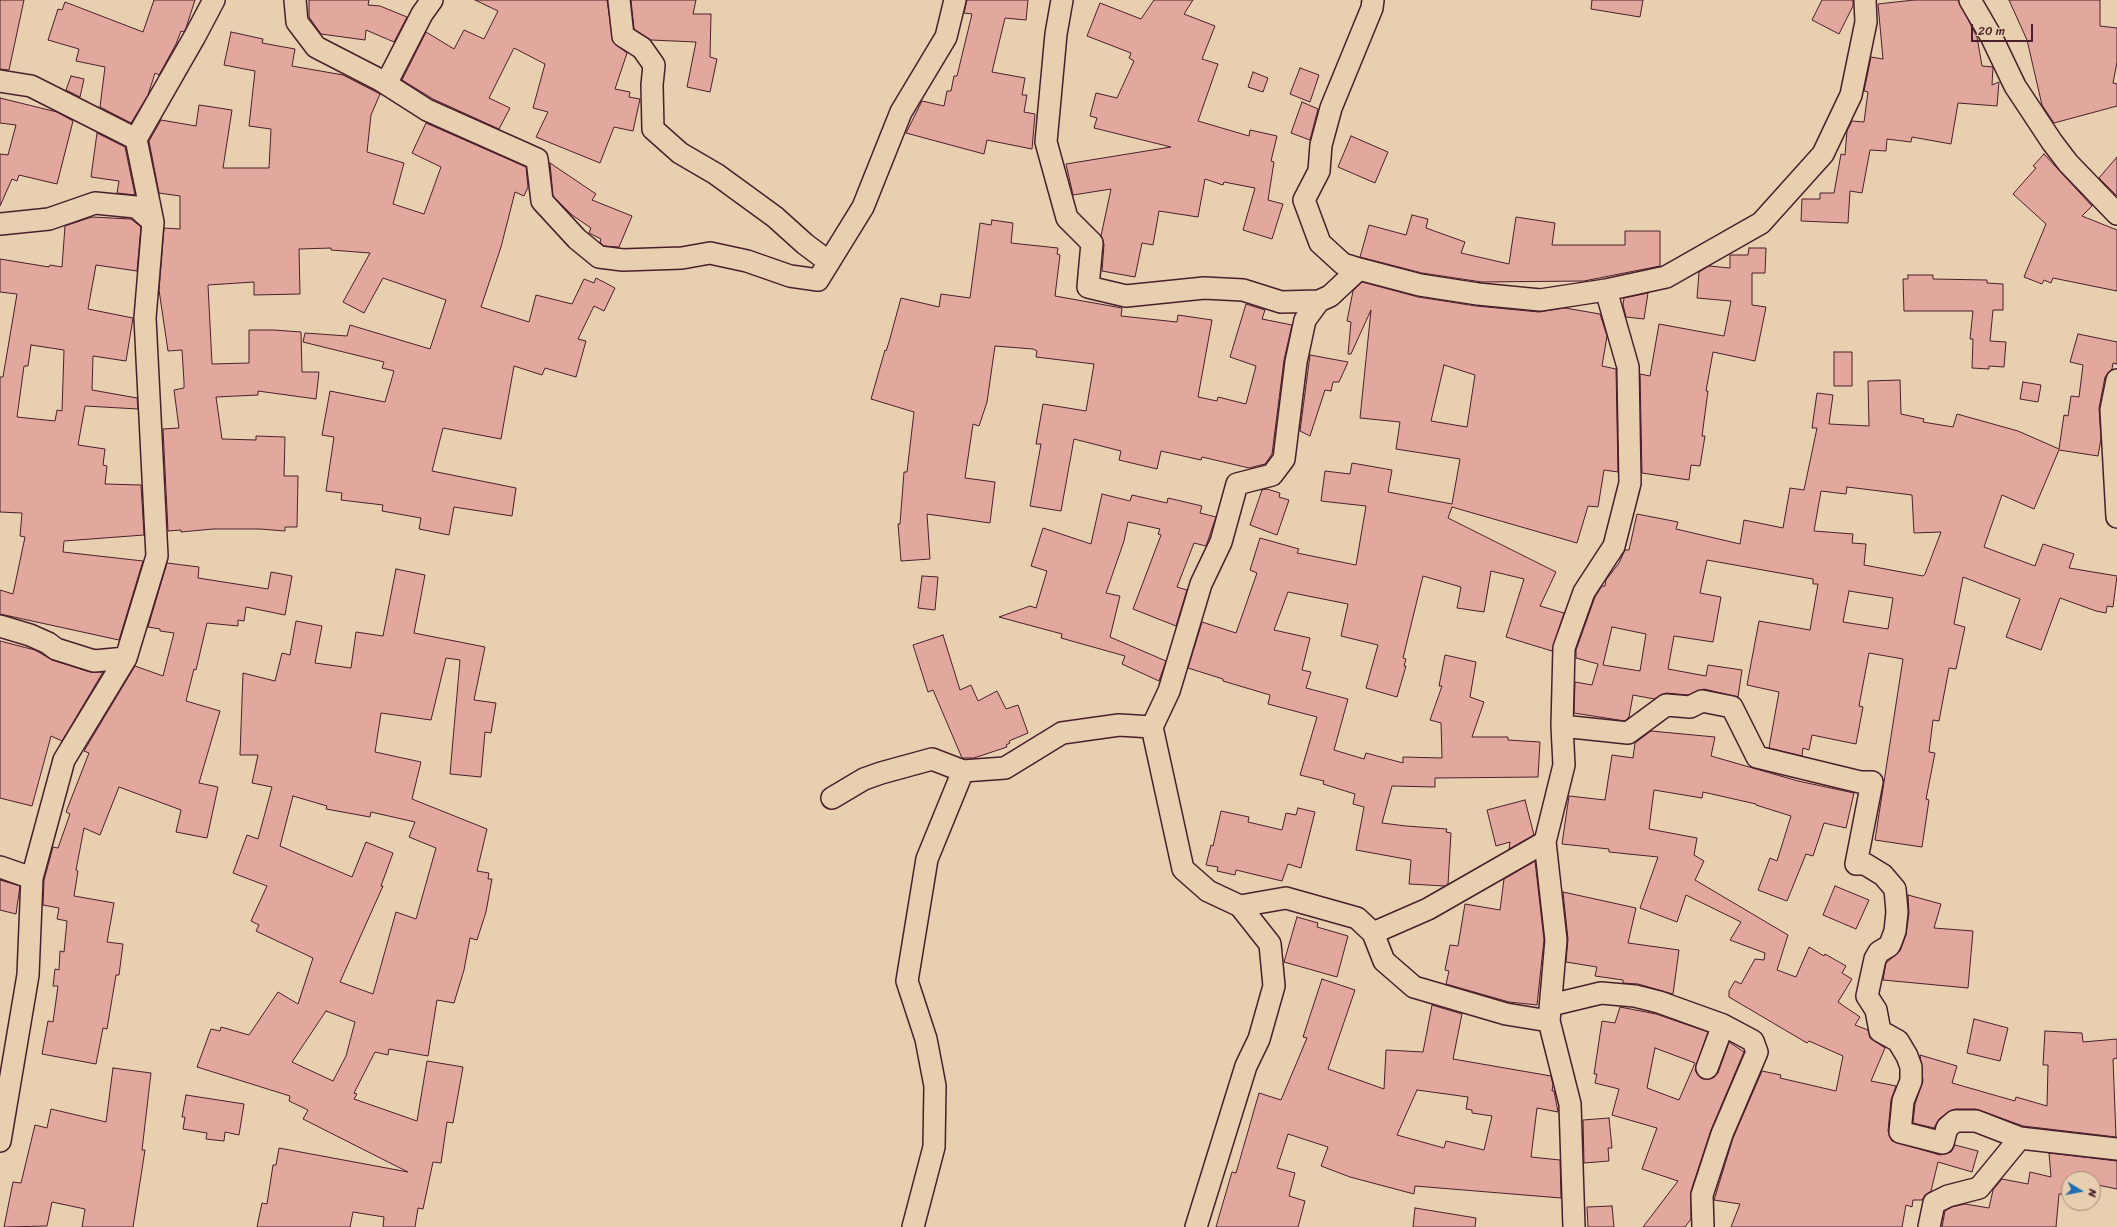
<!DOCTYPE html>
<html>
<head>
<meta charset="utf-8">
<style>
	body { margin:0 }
	#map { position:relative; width:2117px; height:1227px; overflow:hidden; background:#e7cfaf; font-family:Sriracha,sans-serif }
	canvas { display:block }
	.north { position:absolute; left:2061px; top:1171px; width:40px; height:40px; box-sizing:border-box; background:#e7cfaf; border:1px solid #a8897a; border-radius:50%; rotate:100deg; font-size:11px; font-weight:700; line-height:16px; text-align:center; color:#4a1f2b }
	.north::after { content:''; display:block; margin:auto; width:14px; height:18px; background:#1f6fb2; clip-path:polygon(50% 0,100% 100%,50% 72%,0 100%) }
	.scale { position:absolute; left:1971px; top:24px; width:62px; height:18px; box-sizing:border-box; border:2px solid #4a1f2b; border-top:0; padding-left:5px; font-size:12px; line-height:14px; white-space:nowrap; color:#4a1f2b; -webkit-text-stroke:3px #e7cfaf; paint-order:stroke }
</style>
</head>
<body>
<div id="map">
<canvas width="2117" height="1227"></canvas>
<div class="north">N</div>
<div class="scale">20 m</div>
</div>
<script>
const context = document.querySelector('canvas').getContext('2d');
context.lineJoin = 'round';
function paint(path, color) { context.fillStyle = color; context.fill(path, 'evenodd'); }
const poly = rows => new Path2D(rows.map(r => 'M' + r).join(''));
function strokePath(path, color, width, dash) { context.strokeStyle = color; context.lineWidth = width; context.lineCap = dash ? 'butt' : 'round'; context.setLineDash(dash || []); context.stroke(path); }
const building = poly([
	[0,0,24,0,9,70,0,69,0,0],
	[154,0,195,0,186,28,184,32,181,31,176,44,159,75,155,73,148,95,131,123,100,107,105,67,76,61,79,49,48,40,58,9,62,10,65,2,143,32,154,0],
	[309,0,369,0,368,5,380,6,407,17,394,42,366,30,365,40,321,34,309,17,309,0],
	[475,0,607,0,613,42,627,53,615,89,630,92,629,97,640,99,633,131,614,127,600,163,536,137,548,112,533,108,545,64,514,48,489,98,510,108,499,129,433,99,402,80,426,32,454,49,464,30,484,39,498,11,475,0],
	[631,0,696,0,693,14,711,14,710,57,717,59,710,92,687,87,696,42,651,40,634,29,631,0],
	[967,0,1028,0,1026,20,1005,18,992,72,1025,78,1022,95,1027,95,1024,112,1035,114,1032,149,987,140,984,154,906,133,922,101,944,106,947,91,951,91,954,76,957,76,972,14,964,13,967,0],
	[1154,0,1193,0,1184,14,1215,26,1202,59,1218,64,1198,121,1249,136,1250,130,1277,136,1271,161,1274,162,1268,200,1283,204,1272,239,1243,230,1255,188,1224,182,1223,185,1205,179,1198,217,1159,211,1153,245,1142,243,1135,277,1102,271,1104,244,1101,236,1111,189,1073,195,1066,164,1171,147,1094,128,1097,118,1090,116,1096,93,1117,98,1134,61,1129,58,1131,53,1087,36,1100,3,1141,19,1154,0],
	[1592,0,1643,0,1640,17,1591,9,1592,0],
	[1822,0,1853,0,1853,6,1839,34,1812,20,1822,0],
	[1914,0,1958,0,1977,37,1982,66,1993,67,1992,85,1999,82,1997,106,1958,103,1951,144,1912,137,1911,142,1887,139,1886,151,1870,150,1862,193,1850,191,1848,223,1801,221,1802,199,1820,199,1820,193,1834,193,1841,154,1845,155,1847,131,1852,121,1864,122,1868,92,1864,91,1871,57,1883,59,1878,4,1914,0],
	[2009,0,2100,0,2100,26,2117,28,2117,62,2113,83,2117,84,2117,106,2054,123,2042,105,2027,40,2009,0],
	[231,32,263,39,262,43,295,49,292,66,343,75,380,94,371,115,367,152,404,163,393,204,424,214,441,167,412,153,426,123,526,167,528,187,524,196,515,192,501,247,481,307,529,322,536,295,572,304,584,279,594,283,596,278,615,288,604,311,594,306,578,339,586,341,576,377,545,368,542,375,514,366,501,439,443,428,432,471,516,488,512,516,454,507,449,535,419,529,421,518,382,511,383,505,341,500,342,493,326,491,334,437,322,435,330,391,385,402,394,371,382,368,384,362,303,342,305,333,347,336,350,325,430,349,446,300,383,278,364,313,343,302,370,253,331,250,331,248,299,249,300,294,254,295,254,282,208,285,212,364,249,363,249,330,274,330,301,332,302,372,319,372,316,399,258,391,258,395,216,397,222,439,256,440,256,436,285,437,284,476,298,476,297,527,285,527,285,531,260,529,213,529,181,532,181,530,168,531,163,429,179,428,174,390,184,388,184,382,182,350,168,351,159,290,164,228,180,229,180,196,159,193,149,141,161,120,196,126,199,105,232,110,223,168,269,168,271,129,249,126,255,71,224,65,231,32],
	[1300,68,1319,75,1310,102,1290,94,1300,68],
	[1253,72,1268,78,1263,92,1248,87,1253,72],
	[71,76,84,79,80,97,66,90,71,76],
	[0,98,57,112,73,121,57,184,19,175,17,181,12,179,0,206,0,154,8,155,16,125,0,123,0,98],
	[1302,102,1318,109,1310,140,1291,133,1302,102],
	[97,133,125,147,135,195,117,193,119,181,91,177,97,133],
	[1351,136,1388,152,1375,183,1338,167,1351,136],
	[2044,154,2092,206,2082,216,2117,230,2117,291,2053,278,2051,283,2044,280,2042,284,2024,277,2046,224,2013,194,2036,168,2033,166,2044,154],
	[2117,157,2117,196,2099,178,2117,157],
	[550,163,596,194,592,200,632,216,619,247,604,246,600,242,601,239,589,233,591,228,572,215,553,196,550,163],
	[1412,215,1428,219,1426,228,1465,242,1461,253,1509,264,1516,217,1555,223,1552,245,1625,245,1625,231,1660,231,1660,266,1584,281,1482,282,1422,273,1360,257,1369,225,1406,235,1412,215],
	[92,217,131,219,141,227,137,271,96,265,88,309,133,318,126,361,93,356,92,390,137,398,138,409,85,406,78,445,105,449,103,465,107,466,105,484,141,485,144,535,64,541,63,552,143,561,119,640,0,614,0,590,13,594,25,537,20,536,22,513,0,512,0,377,3,377,17,294,0,292,0,259,49,267,50,265,62,267,65,226,92,217],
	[31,345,64,350,62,411,57,410,55,421,17,417,24,366,28,366,31,345],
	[992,220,1013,223,1011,243,1058,248,1057,254,1060,255,1055,296,1122,308,1121,316,1177,322,1178,315,1212,320,1198,397,1217,401,1218,397,1246,404,1256,366,1230,357,1246,304,1265,310,1262,319,1292,325,1284,360,1272,454,1265,464,1249,468,1202,457,1201,460,1161,451,1157,469,1119,460,1121,451,1074,439,1061,511,1030,506,1041,444,1036,444,1043,404,1086,411,1094,364,1036,357,1037,351,1033,349,995,346,987,402,979,426,973,424,965,478,995,482,990,523,927,514,930,559,901,561,898,524,900,524,904,472,907,472,914,412,871,399,885,350,886,351,889,342,901,298,939,307,941,294,970,298,980,223,991,225,992,220],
	[1749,248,1766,248,1765,273,1752,273,1752,305,1766,307,1755,361,1713,352,1706,391,1708,391,1702,436,1705,436,1700,466,1691,465,1689,480,1642,473,1640,374,1650,376,1659,324,1724,336,1731,301,1697,298,1699,272,1709,266,1730,268,1730,255,1748,255,1749,248],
	[1908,275,1933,275,1933,279,1987,280,1987,283,2003,284,2003,310,1993,310,1990,341,2006,342,2004,367,1989,366,1989,369,1972,368,1973,339,1970,339,1973,311,1904,311,1903,279,1908,279,1908,275],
	[1362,282,1418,297,1476,306,1539,312,1565,308,1600,314,1607,336,1602,366,1616,369,1618,472,1604,470,1598,507,1588,506,1577,543,1452,507,1448,518,1556,572,1540,606,1564,613,1552,651,1506,637,1524,579,1491,571,1484,612,1457,608,1461,587,1423,576,1403,658,1406,659,1404,666,1406,666,1397,697,1366,688,1378,645,1341,636,1348,604,1288,592,1274,630,1310,638,1302,670,1311,672,1306,688,1348,699,1334,750,1364,759,1366,753,1403,763,1403,757,1442,758,1441,723,1430,720,1442,686,1439,686,1445,655,1476,662,1470,697,1484,702,1472,737,1508,737,1508,740,1540,742,1538,777,1435,778,1435,787,1392,786,1382,823,1406,826,1447,829,1446,832,1451,833,1448,884,1445,886,1409,884,1411,860,1356,850,1364,807,1353,804,1355,794,1323,784,1324,781,1300,775,1317,717,1268,704,1270,695,1223,681,1223,679,1188,668,1202,622,1236,633,1257,573,1250,570,1260,538,1299,549,1297,553,1356,565,1366,506,1321,501,1325,471,1350,474,1352,463,1392,470,1388,492,1452,504,1460,459,1396,449,1400,422,1360,418,1371,310,1351,354,1348,354,1351,322,1347,321,1353,291,1362,282],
	[1444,365,1475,375,1467,427,1431,421,1444,365],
	[1648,293,1644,319,1626,317,1623,305,1624,298,1648,293],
	[2078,334,2117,342,2117,364,2113,363,2112,369,2105,377,2099,408,2101,439,2098,456,2059,450,2034,509,2002,495,1984,547,2035,566,2043,544,2074,554,2069,568,2117,576,2113,607,2107,606,2106,613,2096,611,2060,598,2041,650,2006,637,2020,599,1963,577,1954,624,1965,627,1956,669,1949,668,1939,721,1933,720,1929,752,1935,753,1926,799,1929,800,1922,847,1875,840,1903,659,1869,653,1859,706,1863,707,1856,744,1812,735,1809,750,1803,748,1802,756,1769,748,1779,692,1747,685,1759,621,1810,630,1818,584,1813,584,1813,579,1707,560,1700,593,1721,597,1713,642,1674,636,1668,669,1706,676,1708,665,1742,670,1738,697,1704,689,1688,695,1666,693,1654,699,1633,695,1629,717,1625,721,1574,713,1575,682,1592,685,1598,664,1576,658,1576,650,1595,597,1602,586,1605,586,1606,580,1619,563,1625,550,1629,550,1637,514,1678,522,1676,529,1740,544,1744,520,1783,528,1790,488,1804,490,1817,428,1812,428,1817,393,1833,395,1829,424,1869,426,1868,381,1900,380,1901,414,1924,419,1923,422,1953,427,1957,414,2018,431,2059,449,2064,415,2068,416,2071,396,2079,397,2083,365,2070,362,2078,334],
	[1847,487,1912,495,1914,533,1941,532,1925,574,1923,576,1864,565,1866,544,1852,543,1853,534,1814,531,1821,491,1846,494,1847,487],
	[1849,591,1893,598,1888,629,1843,622,1849,591],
	[1612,627,1646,634,1640,671,1603,665,1612,627],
	[1834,352,1852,352,1852,386,1834,386,1834,352],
	[1310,355,1348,362,1339,382,1333,382,1331,391,1325,390,1310,436,1300,431,1310,355],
	[2023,382,2041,385,2038,402,2020,399,2023,382],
	[1267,489,1280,493,1279,497,1289,500,1277,535,1250,525,1262,490,1267,489],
	[1102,494,1130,501,1132,495,1167,503,1168,498,1202,506,1200,513,1216,517,1206,546,1194,543,1177,587,1187,590,1176,626,1133,609,1161,535,1158,534,1160,529,1128,522,1124,541,1106,593,1120,596,1110,637,1166,661,1159,681,1122,664,1125,656,1061,638,1062,634,999,617,1030,606,1036,608,1047,571,1031,566,1043,528,1091,544,1102,494],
	[167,563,199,567,198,578,268,589,271,572,292,576,285,615,246,607,244,621,238,620,238,626,207,623,196,670,194,669,186,701,220,711,199,783,218,787,207,838,176,832,181,810,119,787,100,835,84,828,76,870,78,871,74,896,114,903,107,942,123,944,119,975,116,975,107,1029,103,1028,96,1064,42,1054,48,1021,53,1022,58,986,53,986,55,969,59,970,60,951,64,952,67,921,57,919,59,908,43,905,44,880,53,847,58,848,70,814,66,812,89,753,84,751,135,666,163,676,174,633,160,631,160,629,148,627,167,563],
	[396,569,425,575,414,633,485,647,474,700,496,703,491,733,485,732,481,777,450,774,460,660,446,658,431,720,381,713,375,752,421,762,412,799,487,829,477,871,489,873,488,879,492,879,486,912,477,940,470,938,464,970,454,1003,437,1000,428,1056,389,1049,388,1055,375,1052,354,1093,357,1094,354,1099,417,1121,427,1061,463,1067,453,1123,447,1122,441,1163,433,1162,423,1209,418,1208,415,1227,383,1227,384,1217,353,1212,350,1227,257,1227,262,1203,267,1204,273,1165,276,1165,279,1148,408,1172,303,1119,308,1110,289,1101,290,1096,197,1067,211,1029,220,1031,221,1027,249,1035,278,992,298,1004,313,958,256,931,259,925,251,921,267,886,233,873,247,835,258,839,272,787,252,783,258,755,240,755,243,673,275,681,282,653,290,655,296,621,322,626,315,663,351,668,356,632,383,636,396,569],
	[293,796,327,806,326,809,370,817,371,812,415,822,409,837,436,848,416,919,396,912,373,994,340,982,383,886,381,886,393,853,366,842,352,877,280,846,293,796],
	[326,1011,355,1022,346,1056,333,1081,292,1062,326,1011],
	[922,576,938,577,935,610,918,608,922,576],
	[943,635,960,690,971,685,978,701,997,691,1006,709,1018,705,1028,733,1009,741,1010,743,1006,745,1007,747,974,758,962,758,933,690,928,692,913,645,943,635],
	[0,641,35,650,52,660,90,672,103,672,62,741,51,736,32,806,0,798,0,641],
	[1651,731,1715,737,1711,756,1798,781,1854,793,1846,828,1824,823,1813,856,1806,854,1787,901,1758,890,1770,858,1777,861,1791,816,1756,805,1756,804,1703,792,1702,798,1654,790,1649,829,1697,838,1694,855,1704,861,1695,880,1788,935,1777,970,1796,977,1809,947,1824,956,1825,954,1846,966,1842,973,1852,979,1838,1002,1860,1017,1855,1025,1868,1030,1870,1038,1885,1048,1871,1081,1896,1086,1891,1100,1888,1131,1892,1141,1940,1155,1951,1152,1955,1145,1978,1151,1972,1172,1938,1162,1931,1191,1925,1195,1922,1200,1913,1200,1912,1207,1906,1205,1902,1227,1731,1227,1740,1204,1714,1200,1733,1138,1762,1071,1781,1075,1780,1078,1836,1091,1843,1056,1809,1041,1807,1043,1729,997,1729,991,1735,981,1741,984,1755,959,1764,960,1765,953,1730,940,1741,922,1686,895,1677,922,1640,908,1658,857,1609,852,1609,849,1562,844,1569,796,1605,800,1612,755,1633,758,1635,743,1651,731],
	[1525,800,1534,835,1509,849,1510,842,1496,846,1487,810,1525,800],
	[1298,808,1315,812,1301,868,1288,864,1282,881,1236,870,1235,875,1217,871,1218,867,1206,865,1211,845,1213,846,1221,811,1249,817,1248,822,1282,830,1286,813,1296,815,1298,808],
	[1535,861,1544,940,1537,1005,1509,1002,1446,984,1449,971,1445,970,1450,945,1458,946,1465,904,1500,910,1504,879,1535,861],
	[0,880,20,886,16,914,0,910,0,880],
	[1835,886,1869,900,1856,929,1823,915,1835,886],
	[1563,892,1636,908,1628,943,1679,950,1673,994,1638,984,1623,983,1623,980,1595,976,1597,967,1566,962,1568,939,1563,892],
	[1908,895,1941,904,1934,928,1973,931,1968,988,1883,980,1886,963,1900,951,1906,935,1909,913,1908,895],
	[1297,917,1318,923,1317,927,1348,936,1337,977,1284,962,1297,917],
	[1322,979,1355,990,1328,1069,1384,1089,1386,1050,1423,1052,1432,1005,1462,1014,1453,1059,1551,1076,1553,1085,1552,1091,1554,1091,1558,1112,1537,1108,1531,1157,1560,1160,1561,1198,1415,1186,1414,1194,1350,1177,1321,1166,1328,1147,1288,1134,1277,1168,1295,1173,1289,1196,1305,1201,1298,1227,1216,1227,1232,1172,1236,1173,1259,1093,1281,1100,1307,1038,1303,1037,1322,979],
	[1417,1090,1468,1097,1466,1109,1472,1110,1472,1113,1492,1116,1484,1150,1446,1141,1444,1148,1397,1135,1417,1090],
	[1620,1007,1656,1014,1708,1032,1695,1070,1698,1075,1703,1079,1714,1077,1718,1073,1729,1042,1744,1052,1711,1130,1691,1191,1691,1219,1685,1227,1643,1227,1678,1181,1642,1169,1657,1128,1612,1115,1619,1089,1595,1083,1597,1074,1594,1074,1602,1021,1615,1023,1620,1007],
	[1655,1048,1695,1063,1679,1100,1647,1088,1655,1048],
	[1974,1019,2008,1028,2000,1061,1967,1053,1974,1019],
	[2045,1031,2082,1033,2083,1042,2117,1039,2117,1058,2113,1059,2116,1137,2023,1126,1976,1109,1955,1109,1948,1112,1939,1119,1934,1128,1913,1123,1915,1104,1923,1081,1920,1055,1957,1066,1952,1083,2015,1101,2016,1097,2047,1106,2048,1065,2043,1065,2045,1031],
	[113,1068,151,1073,142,1150,145,1150,133,1227,82,1227,85,1209,52,1202,47,1226,4,1227,13,1182,21,1183,35,1125,47,1128,51,1109,106,1122,113,1068],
	[186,1095,244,1104,239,1135,225,1132,224,1141,206,1139,207,1133,183,1129,185,1117,182,1117,186,1095],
	[1609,1118,1612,1148,1608,1148,1609,1161,1584,1163,1583,1120,1609,1118],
	[2049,1153,2117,1161,2117,1189,2093,1184,2093,1179,2069,1179,2069,1194,2059,1194,2056,1227,1942,1227,1945,1211,1952,1207,1965,1204,1989,1208,1993,1190,2002,1179,2028,1184,2030,1172,2051,1177,2049,1153],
	[1612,1206,1614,1227,1588,1227,1587,1207,1612,1206],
	[1415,1208,1476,1218,1475,1227,1413,1227,1415,1208]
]);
const minor = poly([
	[295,0,297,22,316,47,380,80,427,110,537,159,542,201,577,239,599,257,623,260,682,258,710,253,747,261,790,276,818,280,863,207,901,112,946,37,955,0],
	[619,0,623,36,642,48,654,65,652,85,653,129,680,153,716,174,775,217,805,244,829,262],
	[1062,0,1056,34,1046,142,1067,218,1092,243,1088,287,1126,296,1204,288,1243,290,1281,302,1319,301,1330,296,1359,269],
	[1373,0,1372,8,1331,108,1321,145,1319,171,1304,200,1320,243,1343,264,1359,269,1420,285,1478,294,1540,300,1606,290,1666,277,1761,223,1823,154,1851,95,1866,22,1865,0],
	[1970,0,1992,38,2015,86,2052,142,2068,163,2117,214],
	[0,81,31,86,136,139],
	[386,84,422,14,432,0],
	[0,224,49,219,95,203,136,207,153,222],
	[2117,380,2111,410,2117,517],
	[0,626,30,635,48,643,56,649,94,661,126,658],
	[1562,726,1628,733,1666,705,1690,707,1702,701,1732,707,1757,757,1860,782,1872,782,1856,864,1865,864,1883,875,1895,889,1897,912,1895,931,1891,942,1889,946,1879,952,1875,959,1867,996,1876,1010,1880,1031,1898,1041,1907,1056,1911,1067,1911,1081,1903,1101,1900,1132,1943,1143,1947,1128,1955,1121,1976,1121,2020,1138,2117,1149],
	[1152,727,1169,691,1201,584,1221,542,1237,484,1272,475,1284,459,1296,362,1305,320,1319,301],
	[832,798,864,779,881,773,932,759,963,771,1005,768,1062,733,1119,725,1152,727,1183,869,1208,891,1240,906,1286,898,1357,918,1373,933,1384,961,1414,987,1506,1014,1549,1021],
	[0,867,32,878],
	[1373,933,1428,909,1545,842],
	[1551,1005,1601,993,1635,996,1659,1002,1723,1025],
	[0,1141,28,975,32,878,64,760,126,658,157,556,145,318,153,222,136,139,195,36,214,0],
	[913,1227,934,1147,935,1086,926,1039,907,981,927,859,963,771],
	[1196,1227,1246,1066,1259,1039,1274,986,1270,944,1240,906],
	[1574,1227,1570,1104,1549,1021,1556,940,1545,842,1564,765,1562,726,1564,648,1584,592,1614,546,1630,483,1628,367,1606,290],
	[1703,1227,1702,1195,1722,1134,1757,1052,1753,1041,1723,1025,1707,1068],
	[1929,1227,1934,1203,1948,1196,1979,1188,2020,1138]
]);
paint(building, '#e2a89d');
strokePath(building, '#4a1f2b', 1);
strokePath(minor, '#4a1f2b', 24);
strokePath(minor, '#e7cfaf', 21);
</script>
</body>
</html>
